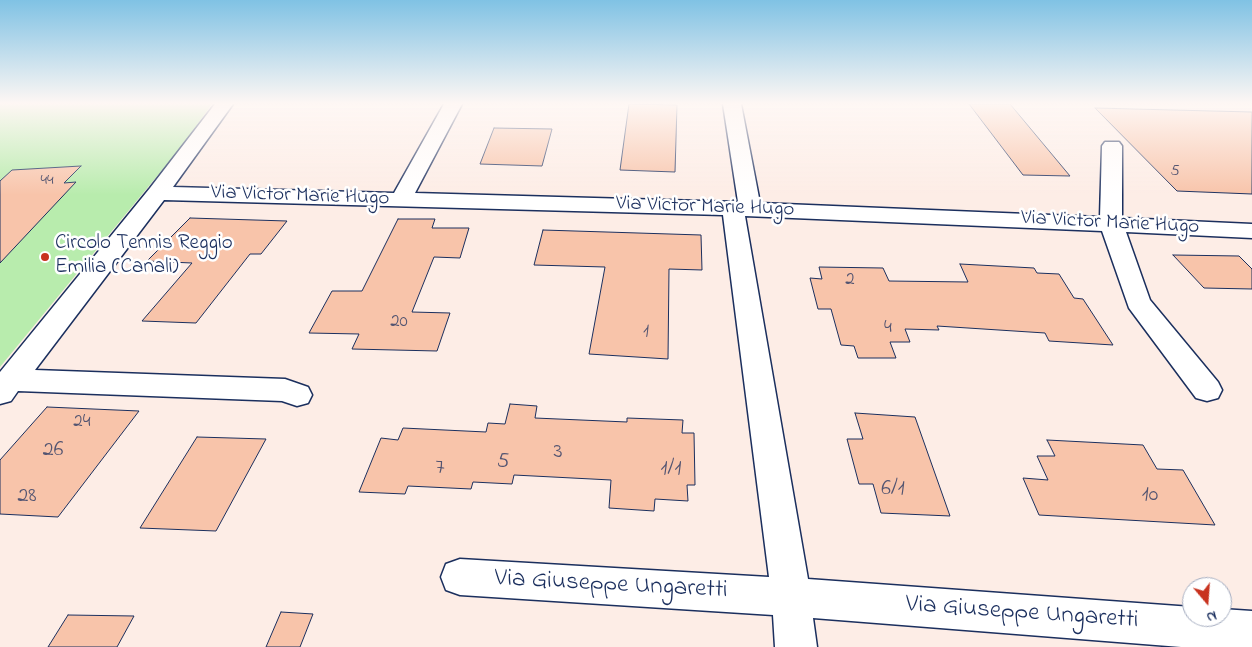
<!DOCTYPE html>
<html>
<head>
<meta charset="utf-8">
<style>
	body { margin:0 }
	#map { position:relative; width:1252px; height:647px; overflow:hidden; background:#fdede6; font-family:"Indie Flower",sans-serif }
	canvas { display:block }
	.north { position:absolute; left:1182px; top:577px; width:50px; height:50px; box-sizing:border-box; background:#fff; border:1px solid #a4acbf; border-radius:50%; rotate:162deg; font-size:14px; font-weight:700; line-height:20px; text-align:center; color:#1b2f5e }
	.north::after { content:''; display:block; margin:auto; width:18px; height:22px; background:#c8321e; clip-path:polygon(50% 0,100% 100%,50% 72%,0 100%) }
</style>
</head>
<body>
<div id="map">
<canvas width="1252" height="647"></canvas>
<div class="north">N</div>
</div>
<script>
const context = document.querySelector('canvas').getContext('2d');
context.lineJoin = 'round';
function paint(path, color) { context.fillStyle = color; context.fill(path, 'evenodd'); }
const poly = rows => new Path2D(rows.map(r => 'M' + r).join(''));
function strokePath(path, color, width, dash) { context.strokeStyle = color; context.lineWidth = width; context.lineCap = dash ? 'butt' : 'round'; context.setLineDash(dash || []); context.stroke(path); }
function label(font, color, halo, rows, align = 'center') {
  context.font = font + ' "Indie Flower",sans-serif'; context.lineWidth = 5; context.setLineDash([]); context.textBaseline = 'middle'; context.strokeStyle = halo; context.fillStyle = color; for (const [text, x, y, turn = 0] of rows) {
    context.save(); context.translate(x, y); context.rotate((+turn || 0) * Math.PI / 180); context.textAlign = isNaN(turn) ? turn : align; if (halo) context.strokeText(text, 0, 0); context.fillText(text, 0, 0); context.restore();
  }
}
const green = poly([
	[0,104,212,104,181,147,0,367]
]);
const building = poly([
	[629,104,677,105,675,172,620,170,629,104],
	[969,104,1010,104,1070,176,1023,175,969,104],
	[1095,108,1252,112,1252,194,1177,191,1095,108],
	[494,128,552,129,542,166,480,164,494,128],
	[81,166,64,183,76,182,0,263,0,181,12,170,81,166],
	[190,218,287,221,261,254,250,254,196,323,142,321,192,263,147,261,190,218],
	[398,219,435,219,432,228,469,228,460,258,434,257,412,312,450,313,437,351,352,349,359,334,309,333,332,291,362,291,398,219],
	[543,230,701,235,702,270,669,269,668,359,589,354,605,267,534,265,543,230],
	[1173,255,1239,256,1252,269,1252,289,1204,288,1173,255],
	[960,264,1034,268,1037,273,1059,274,1074,298,1083,299,1113,345,1049,341,1045,333,937,326,939,330,905,329,910,342,890,342,896,358,858,358,854,346,841,345,831,309,818,309,810,278,822,279,819,267,883,268,889,281,968,282,960,264],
	[510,404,537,406,535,418,627,422,627,418,683,420,682,433,694,433,695,485,687,485,688,501,655,499,654,511,609,508,611,480,514,475,512,484,473,482,471,489,408,486,405,494,359,492,381,438,398,440,403,428,486,432,488,423,505,424,510,404],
	[47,407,139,411,58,517,0,514,0,460,47,407],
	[855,413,915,417,950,516,881,513,873,484,859,484,847,439,863,439,855,413],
	[197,437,266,439,216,531,140,528,197,437],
	[1047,440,1143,445,1157,469,1183,470,1215,525,1039,515,1023,478,1048,480,1037,456,1055,456,1047,440],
	[281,612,313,614,300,647,266,647,281,612],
	[68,615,134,616,117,647,48,647,68,615]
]);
const minor = poly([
	[215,104,233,104,173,187,394,193,444,104,462,104,415,193,738,202,723,104,741,104,760,203,1100,217,1102,146,1105,142,1119,142,1122,146,1122,218,1252,224,1252,238,1126,232,1150,300,1218,382,1222,390,1218,398,1207,401,1196,398,1129,308,1102,231,745,216,808,579,1192,607,1192,617,1222,617,1222,609,1252,611,1252,647,1181,647,813,618,817,647,775,647,773,615,460,595,446,590,441,577,446,564,460,559,769,577,723,215,164,200,35,370,285,379,308,387,312,395,308,403,297,406,282,401,18,391,11,401,0,404,0,372,150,188,215,104]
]);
const markers = [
	[45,257,5,"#c8321e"]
];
const farNumbernames = [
	["5",1175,172],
	["44",47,181]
];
const numberNames = [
	["2",850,281],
	["20",399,323],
	["4",888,329],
	["1",646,333],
	["24",82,423]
];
const streetNames = [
	["Via Victor Marie Hugo",300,197,2],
	["Via Victor Marie Hugo",705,208,2],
	["Via Victor Marie Hugo",1110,224,3]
];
const poiNames = [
	["Circolo Tennis Reggio",55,245],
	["Emilia (Canali)",55,269]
];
const nearNumbernames = [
	["26",53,451],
	["3",558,453],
	["5",503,463],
	["7",440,469],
	["1/1",671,470],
	["6/1",893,490],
	["10",1150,496],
	["28",27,497]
];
const nearStreetnames = [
	["Via Giuseppe Ungaretti",611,586,3],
	["Via Giuseppe Ungaretti",1022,614,4]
];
paint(green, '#b8ecad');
paint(building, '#f8c4aa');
strokePath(building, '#1b2f5e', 1);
strokePath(minor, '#1b2f5e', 3);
paint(minor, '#fff');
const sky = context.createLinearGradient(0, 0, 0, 195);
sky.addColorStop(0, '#80c2e4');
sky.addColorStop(0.53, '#fef7f4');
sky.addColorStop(1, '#fef7f400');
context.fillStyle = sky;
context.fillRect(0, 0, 1252, 195);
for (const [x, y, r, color] of markers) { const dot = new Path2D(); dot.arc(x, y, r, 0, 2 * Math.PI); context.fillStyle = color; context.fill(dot); strokePath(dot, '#fff', 2); }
label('16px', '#525471', null, farNumbernames);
label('19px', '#525471', null, numberNames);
label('21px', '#1b2f5e', '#fff', streetNames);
label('21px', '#1b2f5e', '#fff', poiNames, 'left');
label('22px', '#525471', null, nearNumbernames);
label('25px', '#1b2f5e', '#fff', nearStreetnames);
</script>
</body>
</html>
